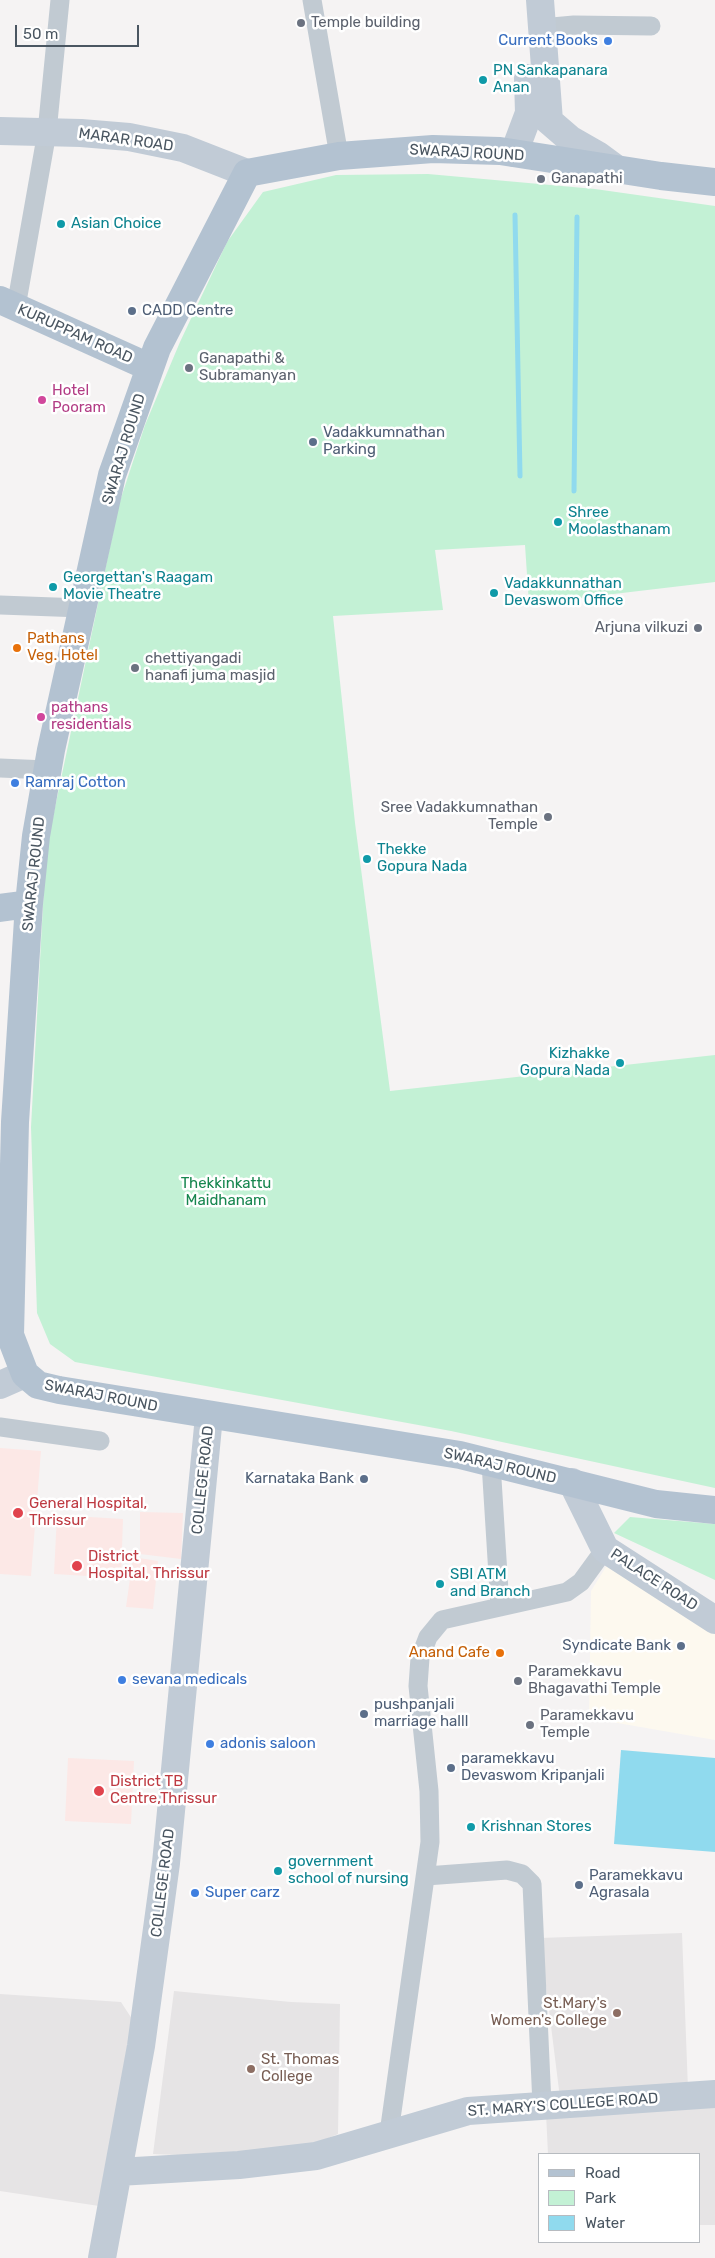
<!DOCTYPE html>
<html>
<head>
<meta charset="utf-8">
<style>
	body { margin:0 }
	#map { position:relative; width:715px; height:2258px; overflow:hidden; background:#f5f3f3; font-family:Rubik,sans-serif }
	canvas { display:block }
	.legend { position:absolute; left:538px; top:2153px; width:162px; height:90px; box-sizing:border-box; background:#fff; border:1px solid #b7bbc0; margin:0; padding:6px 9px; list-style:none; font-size:15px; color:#4a5661 }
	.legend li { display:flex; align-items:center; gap:10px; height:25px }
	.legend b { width:25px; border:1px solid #b7bbc0 }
	.scale { position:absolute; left:15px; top:25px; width:124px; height:22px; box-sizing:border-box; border:2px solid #4a5661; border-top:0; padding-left:6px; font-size:15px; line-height:18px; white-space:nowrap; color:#4a5661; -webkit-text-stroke:4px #fff; paint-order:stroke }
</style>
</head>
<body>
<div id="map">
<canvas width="715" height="2258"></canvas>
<ul class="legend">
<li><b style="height:6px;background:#b3c2d1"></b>Road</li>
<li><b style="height:14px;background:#c3f1d5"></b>Park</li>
<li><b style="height:14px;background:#90daee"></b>Water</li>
</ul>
<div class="scale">50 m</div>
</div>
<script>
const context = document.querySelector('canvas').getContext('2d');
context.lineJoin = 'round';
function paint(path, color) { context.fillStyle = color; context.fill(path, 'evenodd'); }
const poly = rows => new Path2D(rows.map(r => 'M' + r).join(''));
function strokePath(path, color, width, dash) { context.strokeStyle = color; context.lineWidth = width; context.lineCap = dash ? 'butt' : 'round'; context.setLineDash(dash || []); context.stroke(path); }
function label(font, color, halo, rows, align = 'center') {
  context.font = font + ' Rubik,sans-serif'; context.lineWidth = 5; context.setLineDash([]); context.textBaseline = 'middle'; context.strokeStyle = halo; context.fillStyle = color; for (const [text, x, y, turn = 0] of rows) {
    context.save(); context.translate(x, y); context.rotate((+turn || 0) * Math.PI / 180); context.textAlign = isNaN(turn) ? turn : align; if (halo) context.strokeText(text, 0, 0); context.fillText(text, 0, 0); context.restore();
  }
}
const commercial = poly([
	[609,1562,715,1628,715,1740,589,1718,591,1591]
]);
const education = poly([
	[682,1933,688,2089,560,2098,540,1938],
	[174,1991,291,2002,340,2004,338,2134,307,2147,185,2158,177,2155,153,2154],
	[0,1994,121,2002,132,2019,99,2206,0,2191],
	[715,2104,715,2225,699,2225,699,2154,548,2154,546,2113]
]);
const medical = poly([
	[0,1448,41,1451,31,1576,0,1574],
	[140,1512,183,1513,181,1559,140,1554],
	[57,1515,123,1519,121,1578,54,1574],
	[133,1557,158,1561,153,1609,126,1607],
	[68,1758,134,1761,131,1824,65,1821]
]);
const green = poly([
	[428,174,595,189,715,206,715,582,529,604,525,545,435,550,443,610,333,616,355,823,390,1091,715,1055,715,1488,451,1431,75,1362,50,1344,37,1313,31,1127,46,850,119,504,145,425,180,342,227,242,263,192,336,175],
	[630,1517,715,1524,715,1580,614,1533]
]);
const water = poly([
	[621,1750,715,1758,715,1852,614,1844]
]);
const stream = poly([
	[515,215,520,476],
	[574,491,577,217]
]);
const street = poly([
	[312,0,339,156],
	[541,28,574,25,651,26],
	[16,307,47,132,60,0],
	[0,605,82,608],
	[0,768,47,770],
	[0,1427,100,1441],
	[491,1463,500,1607],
	[426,1876,507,1870,522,1874,532,1884,542,2105],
	[389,2133,430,1842,429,1791,418,1686,420,1658,428,1637,442,1620,567,1592,581,1582,605,1549]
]);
const secondary = poly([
	[540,0,549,121,571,140,599,156,618,170],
	[0,131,81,133,129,137,183,148,247,173],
	[514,153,529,113,528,78],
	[0,1385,25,1374],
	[572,1482,605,1549,715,1620],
	[118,2172,239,2165,316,2156,468,2111,715,2094],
	[102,2258,141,2046,166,1863,209,1416]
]);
const primary = poly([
	[715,182,661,176,500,151,433,149,339,156,247,173,157,348,112,475,51,750,36,836,29,904,15,1122,10,1335,25,1374,38,1385,59,1390,460,1455,656,1504,715,1510],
	[0,300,149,367],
	[0,908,29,904]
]);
const markers = [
	[301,23,5,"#6b7280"],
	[608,41,5,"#3f7fe0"],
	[483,80,5,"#0f9aa8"],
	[541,179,5,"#6b7280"],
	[61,224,5,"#0f9aa8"],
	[132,311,5,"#5c6f8a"],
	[189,368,5,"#6b7280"],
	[42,400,5,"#d1479c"],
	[313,442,5,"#5c6f8a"],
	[558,522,5,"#0f9aa8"],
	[53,587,5,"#0f9aa8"],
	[494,593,5,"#0f9aa8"],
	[698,628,5,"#6b7280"],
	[17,648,5,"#e8710a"],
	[135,668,5,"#6b7280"],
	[41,717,5,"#d1479c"],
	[15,783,5,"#3f7fe0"],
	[548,817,5,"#6b7280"],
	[367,859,5,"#0f9aa8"],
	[620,1063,5,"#0f9aa8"],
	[364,1479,5,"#5c6f8a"],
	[18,1513,6,"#e0444e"],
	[77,1566,6,"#e0444e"],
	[440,1584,5,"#0f9aa8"],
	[681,1646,5,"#5c6f8a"],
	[500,1653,5,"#e8710a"],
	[122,1680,5,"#3f7fe0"],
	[518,1681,5,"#6b7280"],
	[364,1714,5,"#5c6f8a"],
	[530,1725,5,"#6b7280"],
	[210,1744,5,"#3f7fe0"],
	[451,1768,5,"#5c6f8a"],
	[99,1791,6,"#e0444e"],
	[471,1827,5,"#0f9aa8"],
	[278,1871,5,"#0f9aa8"],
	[579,1885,5,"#5c6f8a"],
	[195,1893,5,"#3f7fe0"],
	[617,2013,5,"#8d6e63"],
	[251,2069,5,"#8d6e63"]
];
const worshipNames = [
	["Temple building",311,23],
	["Ganapathi",551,179],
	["Ganapathi &",199,359],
	["Subramanyan",199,376],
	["Arjuna vilkuzi",688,628,"right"],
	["chettiyangadi",145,659],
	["hanafi juma masjid",145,676],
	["Sree Vadakkumnathan",538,808,"right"],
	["Temple",538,825,"right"],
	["Paramekkavu",528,1672],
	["Bhagavathi Temple",528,1689],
	["Paramekkavu",540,1716],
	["Temple",540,1733]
];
const shopNames = [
	["Current Books",598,41,"right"],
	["Ramraj Cotton",25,783],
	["sevana medicals",132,1680],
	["adonis saloon",220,1744],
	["Super carz",205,1893]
];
const cultureNames = [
	["PN Sankapanara",493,71],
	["Anan",493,88],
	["Asian Choice",71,224],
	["Shree",568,513],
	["Moolasthanam",568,530],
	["Georgettan's Raagam",63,578],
	["Movie Theatre",63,595],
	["Vadakkunnathan",504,584],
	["Devaswom Office",504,601],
	["Thekke",377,850],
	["Gopura Nada",377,867],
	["Kizhakke",610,1054,"right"],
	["Gopura Nada",610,1071,"right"],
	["SBI ATM",450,1575],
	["and Branch",450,1592],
	["Krishnan Stores",481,1827],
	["government",288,1862],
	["school of nursing",288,1879]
];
const streetNames = [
	["MARAR ROAD",126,140,8],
	["SWARAJ ROUND",467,153,3],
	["KURUPPAM ROAD",75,334,24],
	["SWARAJ ROUND",124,449,-73],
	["SWARAJ ROUND",34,874,-84],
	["SWARAJ ROUND",101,1396,11],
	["SWARAJ ROUND",500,1466,13],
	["COLLEGE ROAD",203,1480,-84],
	["PALACE ROAD",654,1580,33],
	["COLLEGE ROAD",163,1883,-83],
	["ST. MARY'S COLLEGE ROAD",563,2105,-4]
];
const serviceNames = [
	["CADD Centre",142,311],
	["Vadakkumnathan",323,433],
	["Parking",323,450],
	["Karnataka Bank",354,1479,"right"],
	["Syndicate Bank",671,1646,"right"],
	["pushpanjali",374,1705],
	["marriage halll",374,1722],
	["paramekkavu",461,1759],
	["Devaswom Kripanjali",461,1776],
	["Paramekkavu",589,1876],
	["Agrasala",589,1893]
];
const hotelNames = [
	["Hotel",52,391],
	["Pooram",52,408],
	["pathans",51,708],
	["residentials",51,725]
];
const foodNames = [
	["Pathans",27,639],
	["Veg. Hotel",27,656],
	["Anand Cafe",490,1653,"right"]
];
const parkNames = [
	["Thekkinkattu",226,1184],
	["Maidhanam",226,1201]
];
const healthNames = [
	["General Hospital,",29,1504],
	["Thrissur",29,1521],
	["District",88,1557],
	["Hospital, Thrissur",88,1574],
	["District TB",110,1782],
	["Centre,Thrissur",110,1799]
];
const educationNames = [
	["St.Mary's",607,2004],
	["Women's College",607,2021],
	["St. Thomas",261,2060,"left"],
	["College",261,2077,"left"]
];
paint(commercial, '#fdf9ef');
paint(education, '#e6e4e5');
paint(medical, '#fce8e6');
paint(green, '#c3f1d5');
paint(water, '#90daee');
strokePath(stream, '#90daee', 5);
strokePath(street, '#c1cad2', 19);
strokePath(secondary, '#c1cbd6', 28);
strokePath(primary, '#b3c2d1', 28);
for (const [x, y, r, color] of markers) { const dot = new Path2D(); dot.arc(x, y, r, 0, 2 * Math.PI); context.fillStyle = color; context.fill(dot); strokePath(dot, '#fff', 2); }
label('15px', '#5b616d', '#fff', worshipNames, 'left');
label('15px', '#366cbe', '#fff', shopNames, 'left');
label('15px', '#0d838f', '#fff', cultureNames, 'left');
label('15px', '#4a5661', '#fff', streetNames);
label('15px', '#4e5e75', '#fff', serviceNames, 'left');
label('15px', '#b23c85', '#fff', hotelNames, 'left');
label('15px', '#c56008', '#fff', foodNames, 'left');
label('15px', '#17864f', '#fff', parkNames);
label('15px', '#be3a42', '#fff', healthNames, 'left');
label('15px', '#785e54', '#fff', educationNames, 'right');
</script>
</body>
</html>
